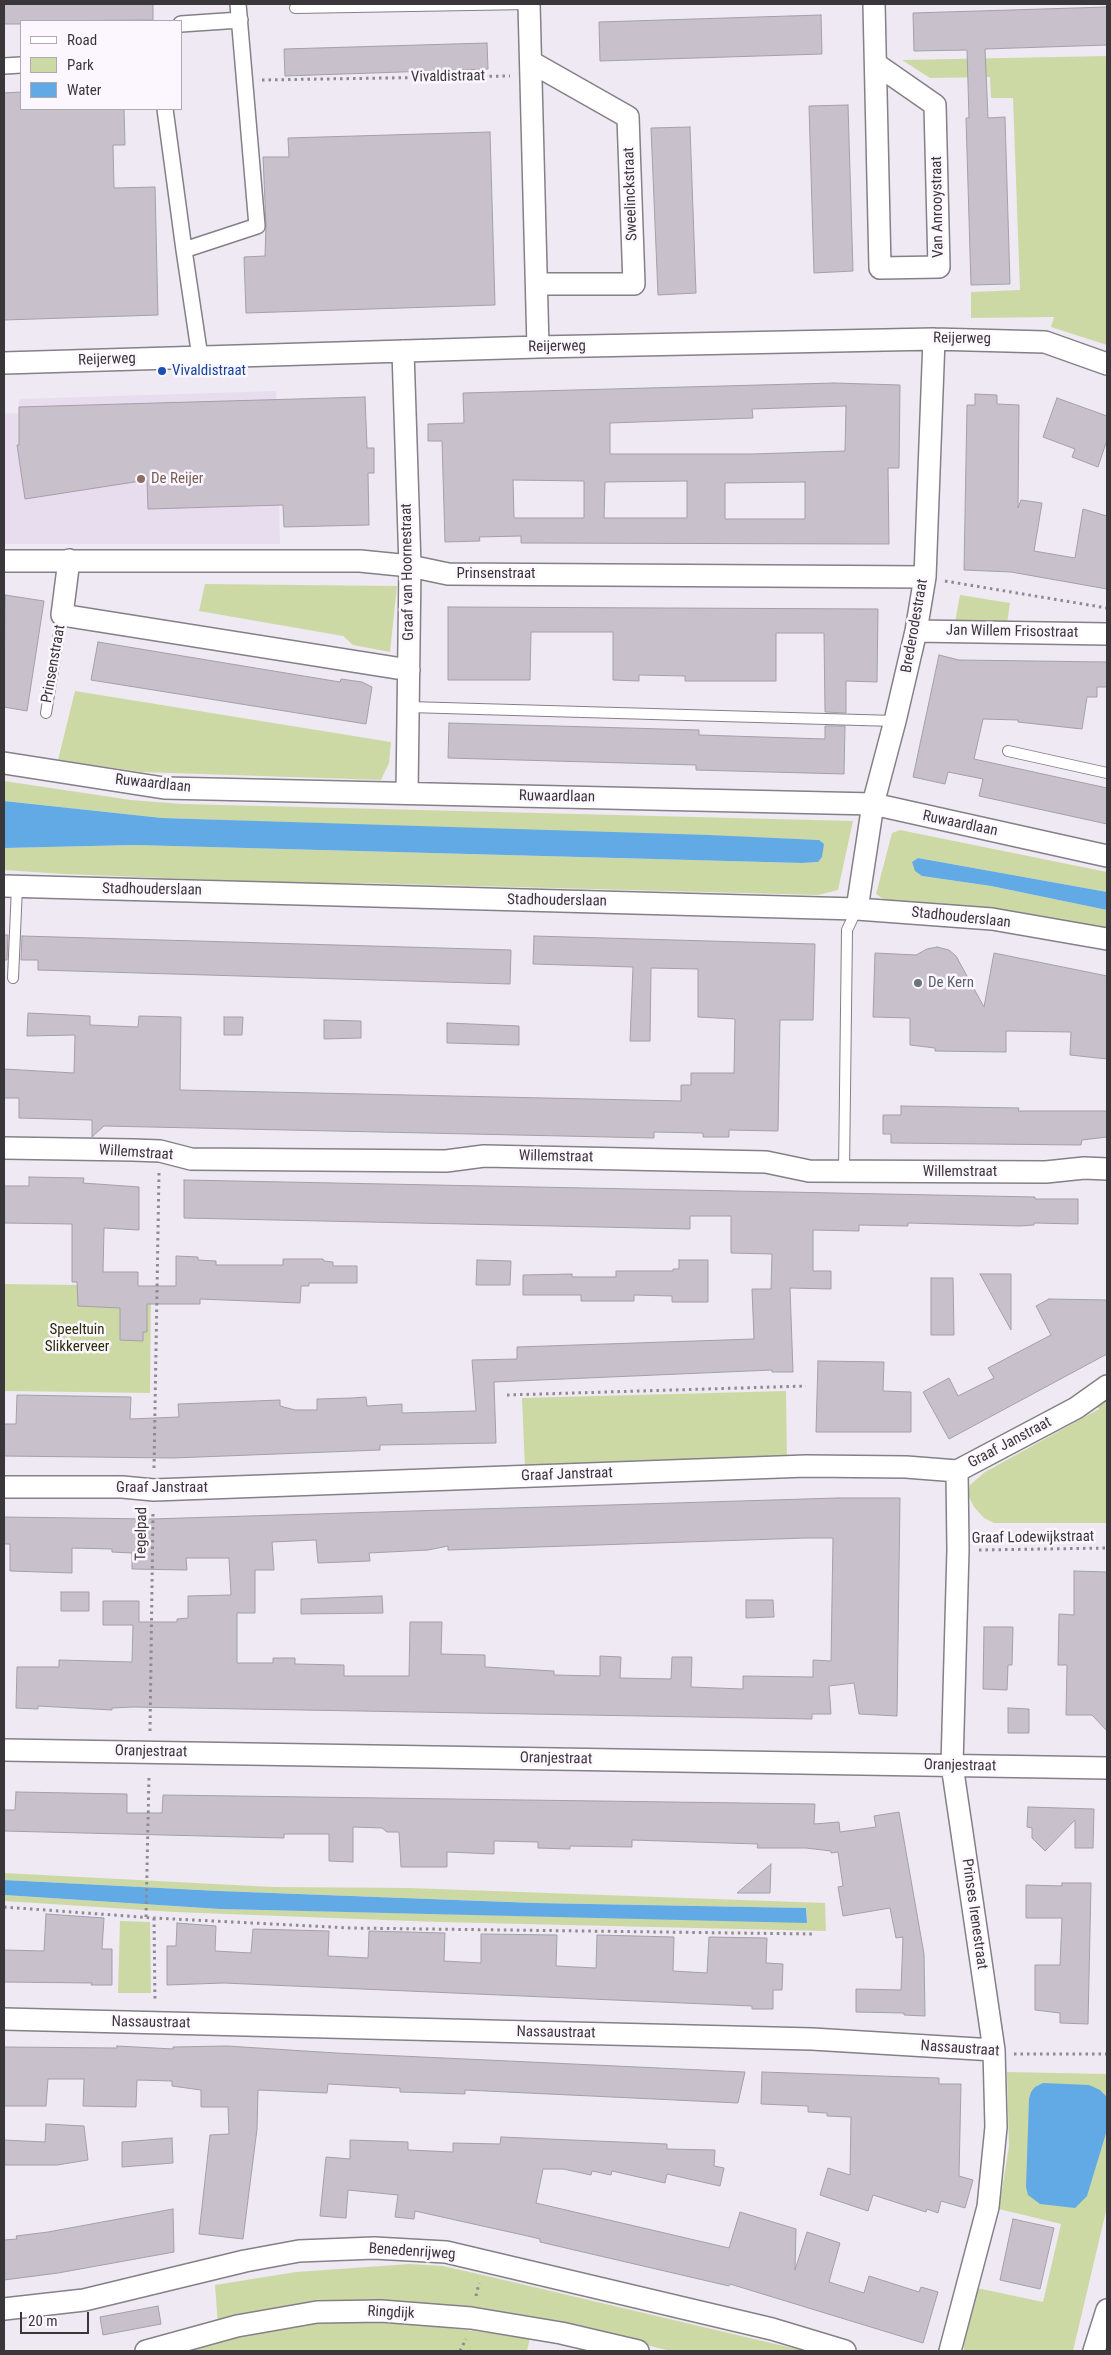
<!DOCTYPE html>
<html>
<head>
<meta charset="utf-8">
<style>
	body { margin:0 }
	#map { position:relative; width:1111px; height:2355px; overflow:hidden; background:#efe9f3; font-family:"Roboto Condensed",sans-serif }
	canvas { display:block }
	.frame { position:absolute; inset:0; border:5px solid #3a373b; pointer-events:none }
	.legend { position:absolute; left:20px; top:20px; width:162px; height:90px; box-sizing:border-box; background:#fcf7ff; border:1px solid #aeaab1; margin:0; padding:6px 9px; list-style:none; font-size:15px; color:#3a373b }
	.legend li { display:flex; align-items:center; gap:10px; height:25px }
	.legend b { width:25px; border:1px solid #aeaab1 }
	.scale { position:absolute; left:20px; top:2312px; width:69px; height:22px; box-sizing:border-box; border:2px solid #3a373b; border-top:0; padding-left:6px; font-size:15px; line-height:18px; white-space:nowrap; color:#3a373b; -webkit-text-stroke:4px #fcf7ff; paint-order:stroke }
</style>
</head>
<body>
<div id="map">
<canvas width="1111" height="2355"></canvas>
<div class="frame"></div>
<ul class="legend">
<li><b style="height:6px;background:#fff"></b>Road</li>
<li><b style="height:14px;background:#cdd9a5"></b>Park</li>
<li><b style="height:14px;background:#61aae5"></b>Water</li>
</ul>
<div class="scale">20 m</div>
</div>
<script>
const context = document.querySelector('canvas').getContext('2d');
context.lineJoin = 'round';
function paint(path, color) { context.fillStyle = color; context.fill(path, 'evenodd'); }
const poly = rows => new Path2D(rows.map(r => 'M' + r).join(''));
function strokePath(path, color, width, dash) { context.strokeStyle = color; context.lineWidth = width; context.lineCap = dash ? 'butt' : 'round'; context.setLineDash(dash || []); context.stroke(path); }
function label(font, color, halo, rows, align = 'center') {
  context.font = font + ' "Roboto Condensed",sans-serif'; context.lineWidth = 5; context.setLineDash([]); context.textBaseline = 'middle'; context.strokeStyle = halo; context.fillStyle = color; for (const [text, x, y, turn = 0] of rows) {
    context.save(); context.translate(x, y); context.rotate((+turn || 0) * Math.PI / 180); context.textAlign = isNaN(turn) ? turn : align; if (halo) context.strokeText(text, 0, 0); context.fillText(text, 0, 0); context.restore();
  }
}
const built = poly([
	[276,391,280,544,4,544,4,414,18,413,19,399]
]);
const green = poly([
	[1107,56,1107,345,1051,327,1054,317,971,318,971,292,1020,290,1013,98,991,98,990,77,930,78,902,60],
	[205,584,397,586,390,652,353,645,343,636,199,611],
	[960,595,1010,603,1006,630,955,622],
	[75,691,391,742,389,763,381,780,142,772,58,760],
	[4,781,131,800,183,804,853,821,838,890,818,895,362,883,290,883,64,874,4,870,4,848,135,845,802,863,818,862,819,840,162,818,4,801],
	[900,830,1107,872,1107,892,918,858,912,862,922,876,991,886,1107,910,1107,931,1036,916,885,900,876,894,892,833],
	[4,1284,151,1286,150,1393,4,1391],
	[1107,1382,1107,1523,994,1523,984,1518,974,1507,968,1495,970,1485,985,1472,1099,1409,1090,1392],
	[786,1391,787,1463,525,1470,522,1398],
	[4,1873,273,1887,410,1888,825,1903,826,1931,438,1922,175,1912,4,1901,4,1895,220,1909,807,1922,806,1908,535,1903,219,1891,4,1880],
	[120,1921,150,1922,151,1993,118,1993],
	[1007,2072,1107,2074,1107,2207,1073,2351,964,2351,964,2336,977,2288,1043,2302,1061,2224,999,2209,1009,2146],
	[410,2264,443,2266,483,2275,805,2351,671,2351,625,2340,480,2314,218,2325,215,2285,296,2272],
	[324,2319,442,2327,530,2338,527,2351,191,2351,260,2329]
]);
const water = poly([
	[4,801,162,818,709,835,819,840,824,844,822,857,818,862,802,863,135,845,4,848],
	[918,858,1107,892,1107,910,991,886,922,876,915,871,912,862],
	[4,1880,219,1891,535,1903,806,1908,807,1923,220,1909,4,1895],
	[1043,2083,1089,2085,1100,2090,1107,2097,1107,2130,1087,2196,1075,2208,1040,2204,1028,2195,1026,2187,1029,2099,1031,2092,1035,2087]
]);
const building = poly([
	[4,4,153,4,153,20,21,21,21,24,4,24,4,4],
	[1107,7,1107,45,985,49,988,118,1005,117,1010,284,971,285,966,118,969,118,967,50,914,51,913,13,1107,7],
	[821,15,822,54,600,61,599,22,821,15],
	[487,43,488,69,285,76,284,49,487,43],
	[21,92,21,109,124,109,125,145,113,145,114,188,155,187,158,315,4,320,4,93,21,92],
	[848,105,853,271,814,273,809,106,848,105],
	[690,127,696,293,658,295,651,128,690,127],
	[490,132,495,305,246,313,244,257,265,256,266,225,263,157,289,157,288,138,490,132],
	[834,383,900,385,899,468,888,468,889,544,521,543,521,536,479,537,480,541,445,542,442,441,428,441,428,424,464,423,463,393,834,383],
	[846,406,845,451,753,454,610,454,610,423,753,418,752,409,846,406],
	[513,480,584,481,584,518,514,518,513,480],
	[687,481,687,518,604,518,605,482,687,481],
	[805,482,805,519,725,519,725,483,805,482],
	[975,394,997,395,997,404,1019,405,1018,508,1021,500,1042,503,1034,551,1075,558,1083,509,1107,516,1107,589,1011,572,964,570,967,405,975,405,975,394],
	[365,397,367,448,374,448,374,473,368,473,369,525,284,527,283,505,148,509,147,480,25,499,17,445,19,445,19,407,365,397],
	[1057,398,1107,416,1107,440,1098,467,1072,457,1075,449,1043,437,1057,398],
	[5,595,44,601,27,711,4,707,5,595],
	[448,607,878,609,877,682,846,681,846,713,825,712,824,633,776,633,776,681,685,681,685,676,639,675,639,681,613,680,613,632,531,632,530,680,448,680,448,607],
	[98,642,340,682,341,679,362,682,372,687,366,724,91,680,98,642],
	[939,655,959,660,1107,662,1107,687,1097,687,1097,697,1087,697,1082,729,1018,722,1018,720,983,719,974,759,1107,788,1107,824,979,796,983,779,948,772,945,784,913,777,939,655],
	[449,723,699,730,699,735,825,739,825,726,845,726,844,774,696,770,696,765,448,758,449,723],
	[4,935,8,935,7,960,4,960,4,935],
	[22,936,511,950,510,984,38,970,38,960,21,960,22,936],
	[534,936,815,944,813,1020,780,1020,778,1131,729,1130,729,1137,703,1137,703,1133,654,1132,654,1138,104,1126,92,1137,92,1120,19,1118,19,1098,4,1098,4,1069,74,1073,75,1035,27,1036,28,1013,90,1016,90,1025,138,1027,139,1016,181,1017,180,1090,681,1101,681,1085,691,1085,691,1073,734,1073,735,1019,698,1017,698,969,651,968,650,1041,630,1041,633,967,533,964,534,936],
	[937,947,949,950,956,956,984,1007,994,953,1107,976,1107,1059,1070,1055,1071,1032,1006,1031,1006,1052,935,1051,935,1048,910,1045,910,1018,873,1017,875,953,916,955,927,949,937,947],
	[224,1017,243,1017,242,1035,224,1035,224,1017],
	[324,1020,361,1021,361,1038,324,1039,324,1020],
	[447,1023,519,1026,519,1045,447,1043,447,1023],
	[901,1106,1019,1108,1018,1111,1107,1111,1107,1137,1082,1140,1081,1145,891,1143,891,1134,883,1134,883,1115,901,1115,901,1106],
	[29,1177,84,1178,83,1183,139,1187,139,1230,104,1228,103,1272,138,1272,138,1286,176,1286,176,1256,198,1257,198,1260,216,1261,216,1265,283,1265,283,1259,323,1259,324,1261,333,1262,333,1266,357,1266,357,1283,309,1283,309,1286,301,1286,300,1303,200,1299,200,1304,147,1304,147,1332,143,1332,143,1341,120,1340,120,1308,78,1306,77,1282,72,1282,72,1224,4,1223,4,1186,29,1186,29,1177],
	[184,1180,1035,1197,1035,1199,1078,1199,1078,1224,1034,1223,1034,1225,1020,1226,908,1223,908,1226,859,1225,859,1231,813,1230,813,1271,831,1271,831,1289,790,1288,793,1372,772,1372,772,1370,494,1382,496,1443,380,1445,380,1450,173,1458,4,1456,4,1424,16,1424,17,1395,131,1397,130,1419,179,1417,178,1404,280,1400,280,1406,295,1410,317,1410,317,1399,352,1398,366,1397,367,1406,402,1404,402,1413,476,1411,472,1360,517,1359,517,1347,754,1339,752,1289,771,1289,772,1254,731,1253,731,1216,690,1216,690,1229,184,1218,184,1180],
	[477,1260,511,1261,510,1285,476,1285,477,1260],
	[679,1260,708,1260,708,1302,672,1302,672,1296,634,1295,634,1301,581,1301,581,1295,523,1295,523,1275,572,1274,572,1277,616,1277,616,1271,673,1271,673,1269,679,1269,679,1260],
	[980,1274,1011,1274,1011,1330,980,1274],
	[931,1278,953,1278,954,1335,931,1335,931,1278],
	[1049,1299,1107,1300,1107,1354,949,1439,923,1392,949,1378,958,1396,994,1378,988,1368,1051,1335,1036,1306,1049,1299],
	[818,1361,884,1362,883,1391,911,1392,911,1432,816,1432,818,1361],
	[838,1498,900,1498,897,1716,859,1714,854,1683,829,1686,831,1714,812,1714,812,1719,133,1707,112,1708,112,1710,38,1706,38,1709,16,1708,17,1667,59,1667,59,1660,132,1662,133,1625,103,1625,103,1601,139,1601,139,1622,177,1622,177,1619,188,1618,188,1596,231,1595,229,1558,186,1558,187,1570,132,1569,132,1553,112,1552,112,1549,72,1548,72,1573,10,1571,10,1544,4,1544,4,1517,151,1519,838,1498],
	[806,1538,833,1538,831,1661,813,1660,813,1677,743,1676,743,1689,691,1687,692,1657,672,1657,671,1679,620,1678,621,1657,600,1656,600,1676,554,1675,554,1671,485,1667,485,1655,441,1654,442,1622,410,1622,409,1676,344,1676,344,1665,295,1664,295,1658,273,1658,273,1663,237,1663,237,1613,255,1613,255,1570,274,1570,272,1542,316,1540,318,1563,370,1561,369,1553,428,1550,448,1546,448,1550,806,1538],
	[1074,1571,1107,1572,1107,1731,1092,1715,1066,1715,1067,1665,1058,1665,1059,1614,1074,1615,1074,1571],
	[61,1592,89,1592,89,1611,61,1611,61,1592],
	[382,1596,383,1613,301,1614,301,1599,382,1596],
	[746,1600,773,1600,774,1617,746,1618,746,1600],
	[984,1627,1013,1627,1012,1665,1008,1665,1007,1690,983,1689,984,1627],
	[1008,1708,1029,1709,1029,1733,1008,1733,1008,1708],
	[16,1792,127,1794,127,1813,162,1813,163,1795,815,1804,814,1824,839,1822,840,1832,876,1827,874,1816,899,1812,924,1954,925,2016,904,2015,904,2013,856,2012,856,1989,901,1990,903,1937,896,1938,890,1908,843,1916,838,1887,843,1886,838,1852,831,1853,831,1851,806,1848,757,1848,758,1844,632,1840,632,1847,570,1846,570,1849,538,1848,538,1842,494,1841,494,1854,447,1852,447,1867,401,1867,399,1832,387,1832,382,1828,353,1827,353,1862,329,1861,329,1834,284,1834,284,1838,4,1831,4,1810,15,1810,16,1792],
	[1028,1807,1094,1809,1093,1848,1075,1848,1075,1820,1045,1851,1032,1838,1032,1828,1027,1827,1028,1807],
	[771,1864,770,1893,737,1893,771,1864],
	[1062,1883,1091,1883,1088,2024,1060,2023,1060,2013,1035,2010,1035,1965,1060,1965,1062,1918,1026,1918,1026,1885,1062,1886,1062,1883],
	[46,1914,104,1918,102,1949,112,1949,112,1985,91,1985,92,1983,4,1982,4,1950,44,1951,46,1914],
	[177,1923,216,1926,215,1951,251,1953,253,1929,329,1931,328,1956,368,1958,369,1931,445,1933,444,1961,481,1963,481,1934,557,1935,556,1966,596,1968,597,1935,674,1937,673,1971,707,1973,709,1937,767,1938,766,1963,783,1964,782,1990,773,1990,773,2009,752,2009,752,2006,224,1983,167,1985,167,1946,176,1946,177,1923],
	[117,2046,173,2049,173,2047,227,2046,336,2053,745,2072,738,2103,465,2090,465,2094,436,2093,400,2092,400,2088,328,2084,327,2093,258,2090,257,2129,243,2239,199,2234,210,2135,229,2134,228,2107,201,2107,201,2090,172,2086,172,2081,137,2080,136,2107,83,2106,84,2079,48,2079,46,2106,4,2106,4,2047,117,2048,117,2046],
	[762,2072,939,2078,939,2084,961,2084,959,2176,973,2180,965,2208,941,2201,938,2213,927,2209,926,2212,873,2195,868,2211,820,2195,828,2168,850,2175,851,2117,827,2116,827,2113,808,2112,808,2106,761,2104,762,2072],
	[46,2124,84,2126,88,2160,57,2165,4,2165,4,2140,45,2142,46,2124],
	[501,2137,667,2144,667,2149,715,2150,714,2166,724,2168,720,2186,667,2174,665,2183,612,2171,611,2175,592,2171,591,2175,563,2169,543,2169,536,2203,729,2248,740,2212,796,2229,795,2270,807,2232,840,2243,829,2282,864,2293,869,2276,919,2292,921,2287,938,2292,923,2343,730,2284,729,2286,540,2242,540,2239,532,2237,415,2211,414,2219,395,2217,398,2195,348,2190,346,2218,320,2216,326,2157,350,2159,350,2140,408,2142,408,2150,453,2152,453,2143,500,2144,501,2137],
	[172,2138,173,2163,122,2167,122,2142,172,2138],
	[173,2209,174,2252,58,2273,4,2280,4,2240,17,2239,16,2236,48,2232,173,2209],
	[1013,2219,1054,2228,1040,2289,1000,2280,1013,2219],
	[158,2306,161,2324,103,2335,100,2317,158,2306]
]);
const path = poly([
	[262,80,510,76],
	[945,581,1107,608],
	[507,1395,806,1386],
	[154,1468,159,1172],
	[979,1550,1107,1548],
	[150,1731,153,1512],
	[4,1907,154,1918,351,1928,814,1934],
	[146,1917,149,1775],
	[154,1918,155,2002],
	[1014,2054,1107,2054],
	[476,2296,479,2283],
	[460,2351,466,2339]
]);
const service = poly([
	[295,8,529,4],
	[409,707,895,721],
	[46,713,62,615],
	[1008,751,1107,773],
	[13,978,17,887],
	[844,1171,847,930,857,909]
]);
const pedestrian = poly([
	[181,24,240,20],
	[4,66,21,65],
	[165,109,184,250],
	[200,357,184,250,257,226,238,4]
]);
const minor = poly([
	[529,4,538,347],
	[874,4,880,268,939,267,935,105,876,64],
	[531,62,628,117,634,284,537,284],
	[403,351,410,566,407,793],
	[4,363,538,347,934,339,1045,342,1107,364],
	[69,560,62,615,409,670],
	[4,561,360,561,410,566,448,574,925,577],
	[916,631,1107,634],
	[4,763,164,788,873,804,1107,856],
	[4,886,857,909,992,919,1107,939],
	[857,909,873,804,895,721,916,631,925,577,934,339],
	[4,1148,133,1150,160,1151,191,1159,446,1161,484,1156,766,1162,809,1171,1046,1172,1084,1168,1107,1169],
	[4,1487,122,1487,154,1490,806,1466,906,1467,957,1471,1076,1408,1107,1386],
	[4,1750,1107,1768],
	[4,2019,812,2039,994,2050],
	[4,2309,84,2300,245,2261,299,2251,374,2248,446,2252,772,2329,845,2351],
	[146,2351,237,2326,317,2312,381,2311,471,2318,561,2333,638,2351],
	[950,2351,988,2207,996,2127,994,2050,952,1765,958,1550,957,1471],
	[1094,2351,1107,2310]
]);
const markers = [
	[162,371,5,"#1a4fb4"],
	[141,479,5,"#8d6e63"],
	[918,983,5,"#6b7280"]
];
const streetNames = [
	["Vivaldistraat",448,77,-1],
	["Sweelinckstraat",631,194,-92],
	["Van Anrooystraat",938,207,-91],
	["Reijerweg",962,339,1],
	["Reijerweg",557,347,-1],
	["Reijerweg",107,360,-2],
	["Graaf van Hoornestraat",408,572,-91],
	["Prinsenstraat",496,574],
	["Brederodestraat",915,626,-80],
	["Jan Willem Frisostraat",1012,632,1],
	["Prinsenstraat",54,664,-80],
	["Ruwaardlaan",153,784,6],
	["Ruwaardlaan",557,797,1],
	["Ruwaardlaan",960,824,12],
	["Stadhouderslaan",152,890,1],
	["Stadhouderslaan",557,901,1],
	["Stadhouderslaan",961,918,6],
	["Willemstraat",136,1153,4],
	["Willemstraat",556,1157,1],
	["Willemstraat",960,1172],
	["Graaf Janstraat",1010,1443,-28],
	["Graaf Janstraat",567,1475,-2],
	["Graaf Janstraat",162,1488],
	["Tegelpad",142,1534,-89],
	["Graaf Lodewijkstraat",1033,1538,-1],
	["Oranjestraat",151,1752,1],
	["Oranjestraat",556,1759,1],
	["Oranjestraat",960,1766,1],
	["Prinses Irenestraat",974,1914,82],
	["Nassaustraat",151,2023,1],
	["Nassaustraat",556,2033,1],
	["Nassaustraat",960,2049,4],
	["Benedenrijweg",412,2252,4],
	["Ringdijk",391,2313,3]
];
const transitNames = [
	["Vivaldistraat",172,371]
];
const educationNames = [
	["De Reijer",151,479]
];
const worshipNames = [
	["De Kern",928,983]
];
const parkNames = [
	["Speeltuin",77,1330],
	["Slikkerveer",77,1347]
];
paint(built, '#e8ddee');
paint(green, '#cdd9a5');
paint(water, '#61aae5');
paint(building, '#c8c1cb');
strokePath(building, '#a59fa8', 1);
strokePath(service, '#857f88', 12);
strokePath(pedestrian, '#857f88', 18);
strokePath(minor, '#857f88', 24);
strokePath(path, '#8f8a91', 3, [2.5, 4]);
strokePath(service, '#fff', 10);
strokePath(pedestrian, '#fff', 15);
strokePath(minor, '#fff', 21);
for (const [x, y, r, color] of markers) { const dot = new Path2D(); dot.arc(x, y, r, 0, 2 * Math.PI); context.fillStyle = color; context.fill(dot); strokePath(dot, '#fcf7ff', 2); }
label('15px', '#3a373b', '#fcf7ff', streetNames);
label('15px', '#164399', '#fcf7ff', transitNames, 'left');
label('15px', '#785e54', '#fcf7ff', educationNames, 'left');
label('15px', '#5b616d', '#fcf7ff', worshipNames, 'left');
label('15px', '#272e08', '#fcf7ff', parkNames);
</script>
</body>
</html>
